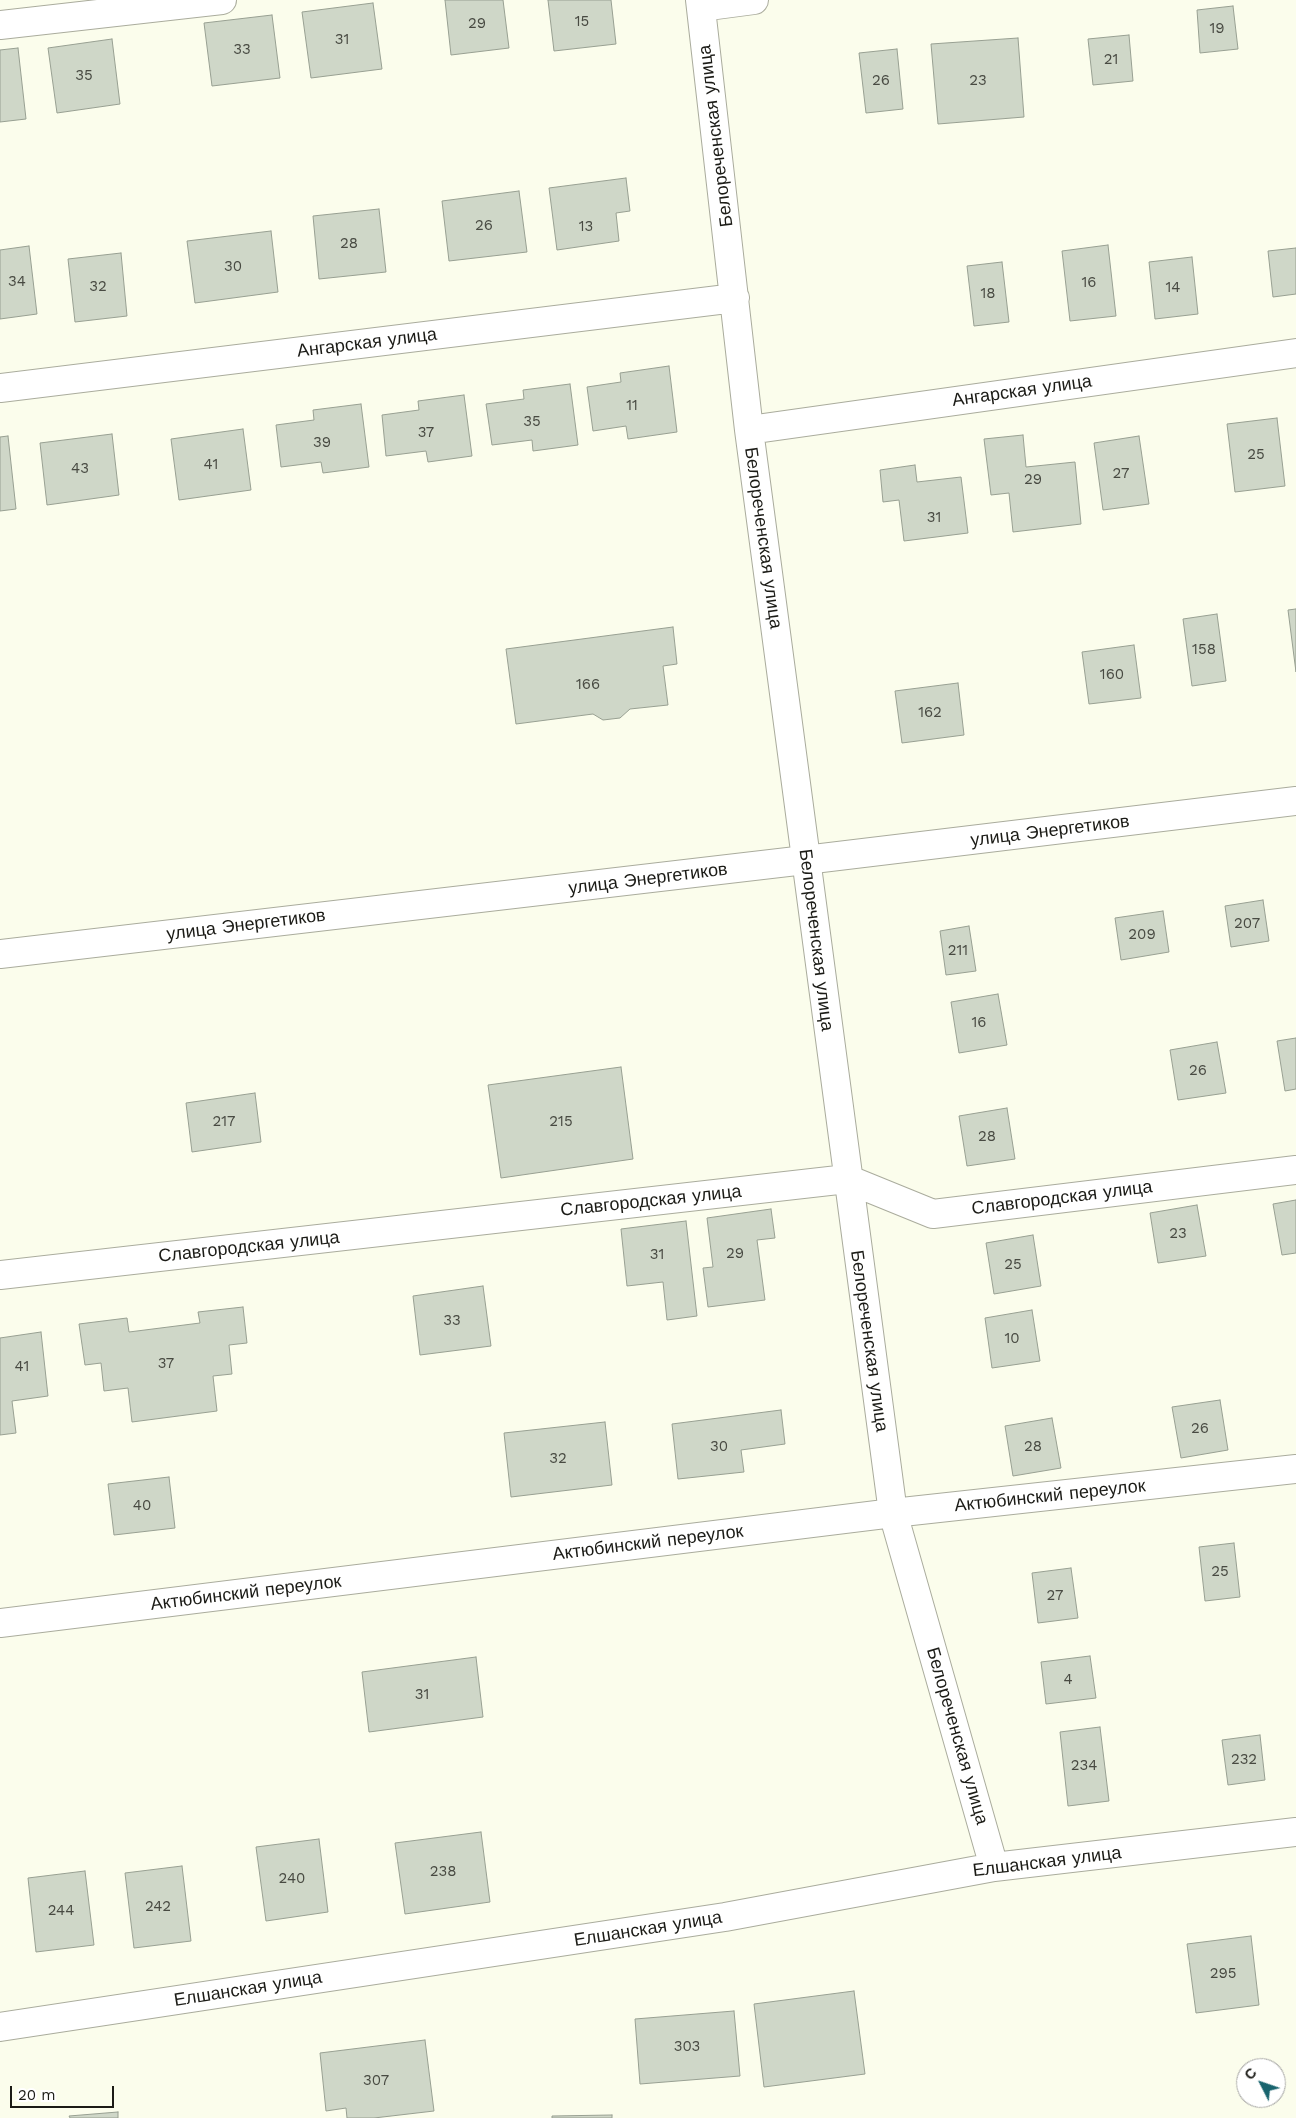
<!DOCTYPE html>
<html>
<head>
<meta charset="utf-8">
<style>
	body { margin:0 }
	#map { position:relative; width:1296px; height:2118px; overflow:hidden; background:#fbfdec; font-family:"Work Sans",sans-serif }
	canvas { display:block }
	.north { position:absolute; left:1236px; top:2058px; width:50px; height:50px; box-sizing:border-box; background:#fff; border:1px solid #a4a4a2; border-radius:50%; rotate:311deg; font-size:14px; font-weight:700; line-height:20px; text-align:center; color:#1b1b16 }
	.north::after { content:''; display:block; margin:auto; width:18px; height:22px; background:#18646e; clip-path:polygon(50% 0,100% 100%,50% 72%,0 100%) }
	.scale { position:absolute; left:10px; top:2086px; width:104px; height:22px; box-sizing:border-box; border:2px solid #1b1b16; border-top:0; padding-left:6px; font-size:15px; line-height:18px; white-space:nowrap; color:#1b1b16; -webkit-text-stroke:4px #fff; paint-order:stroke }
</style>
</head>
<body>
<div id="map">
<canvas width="1296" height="2118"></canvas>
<div class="north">С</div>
<div class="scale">20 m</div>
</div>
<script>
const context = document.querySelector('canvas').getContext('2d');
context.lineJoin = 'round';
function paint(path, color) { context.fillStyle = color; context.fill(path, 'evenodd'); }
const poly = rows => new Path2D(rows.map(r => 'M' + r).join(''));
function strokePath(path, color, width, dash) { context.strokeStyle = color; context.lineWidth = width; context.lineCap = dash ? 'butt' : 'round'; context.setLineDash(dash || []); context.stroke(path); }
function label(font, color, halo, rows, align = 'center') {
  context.font = font + ' "Work Sans",sans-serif'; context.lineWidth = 5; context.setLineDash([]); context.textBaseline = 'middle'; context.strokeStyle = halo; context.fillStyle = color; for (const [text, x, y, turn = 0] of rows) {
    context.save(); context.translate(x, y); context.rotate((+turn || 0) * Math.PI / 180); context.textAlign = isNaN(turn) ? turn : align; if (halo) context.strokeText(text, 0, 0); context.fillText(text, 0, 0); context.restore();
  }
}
const building = poly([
	[445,0,503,0,509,48,451,55,445,0],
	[548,0,611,0,616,44,554,51,548,0],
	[373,3,382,69,311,78,302,12,373,3],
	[1233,6,1238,49,1200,53,1197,10,1233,6],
	[272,15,280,78,212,86,204,23,272,15],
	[1129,35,1133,81,1093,85,1088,39,1129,35],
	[1018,38,1024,117,938,124,931,44,1018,38],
	[112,39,120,104,57,113,48,48,112,39],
	[18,48,26,119,0,122,0,50,18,48],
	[897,49,903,109,866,113,859,53,897,49],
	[626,178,630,211,616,213,619,241,557,250,549,188,626,178],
	[519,191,527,252,449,261,442,201,519,191],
	[379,209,386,272,319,279,313,216,379,209],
	[271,231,278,292,195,303,187,241,271,231],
	[1108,245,1116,316,1070,321,1062,251,1108,245],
	[29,246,37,314,0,319,0,250,29,246],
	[1296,248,1296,294,1273,297,1268,251,1296,248],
	[121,253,127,316,75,322,68,259,121,253],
	[1192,257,1198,314,1155,319,1149,262,1192,257],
	[1002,262,1009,322,974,326,967,266,1002,262],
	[669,366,677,432,628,439,626,426,593,431,587,387,621,382,620,373,669,366],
	[570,384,578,445,533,451,532,440,492,445,486,404,524,399,523,390,570,384],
	[464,395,472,456,428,462,426,451,386,456,382,415,419,410,418,401,464,395],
	[361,404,369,467,323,473,321,462,281,467,276,425,314,420,313,410,361,404],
	[1277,418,1285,486,1235,492,1227,424,1277,418],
	[243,429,251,490,179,500,171,439,243,429],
	[112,434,119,495,47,505,40,443,112,434],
	[1023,435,1026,467,1075,462,1081,524,1013,532,1009,493,991,495,984,439,1023,435],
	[8,436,16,509,0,511,0,437,8,436],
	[1139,436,1149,504,1103,510,1094,443,1139,436],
	[915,465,917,482,961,477,968,533,904,541,899,500,883,502,880,470,915,465],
	[1296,609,1296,672,1288,610,1296,609],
	[1217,614,1226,681,1192,686,1183,619,1217,614],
	[673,627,677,664,663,666,668,705,630,709,620,718,603,720,593,714,516,724,506,649,673,627],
	[1134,645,1141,698,1089,704,1082,652,1134,645],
	[958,683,964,735,902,743,895,691,958,683],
	[1263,900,1269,941,1231,947,1225,906,1263,900],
	[1163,911,1169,952,1121,960,1115,918,1163,911],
	[969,926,976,971,946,975,940,931,969,926],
	[998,994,1007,1045,959,1053,951,1002,998,994],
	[1296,1038,1296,1089,1285,1091,1277,1041,1296,1038],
	[1217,1042,1226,1093,1178,1100,1170,1050,1217,1042],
	[621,1067,633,1159,501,1178,488,1085,621,1067],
	[255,1093,261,1142,192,1152,186,1103,255,1093],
	[1007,1108,1015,1159,967,1166,959,1116,1007,1108],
	[1296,1200,1296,1253,1282,1255,1273,1204,1296,1200],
	[1197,1205,1206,1256,1158,1263,1150,1213,1197,1205],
	[771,1209,775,1238,757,1240,765,1300,708,1307,703,1268,713,1267,707,1218,771,1209],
	[686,1221,697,1316,667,1320,663,1282,627,1286,621,1229,686,1221],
	[1033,1235,1041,1286,994,1294,986,1243,1033,1235],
	[483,1286,491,1346,420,1355,413,1296,483,1286],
	[243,1307,247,1343,229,1345,232,1374,213,1376,217,1411,132,1422,128,1388,104,1391,101,1363,85,1365,79,1324,127,1318,129,1332,200,1323,198,1312,243,1307],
	[1032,1310,1040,1361,992,1368,985,1318,1032,1310],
	[41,1332,48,1396,12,1401,16,1433,0,1435,0,1338,41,1332],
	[1220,1400,1228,1450,1181,1458,1172,1407,1220,1400],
	[781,1410,785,1444,741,1450,744,1472,678,1479,672,1424,781,1410],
	[1052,1418,1061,1468,1013,1476,1005,1426,1052,1418],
	[605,1422,612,1485,511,1497,504,1433,605,1422],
	[169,1477,175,1528,114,1535,108,1484,169,1477],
	[1234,1543,1240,1597,1205,1601,1199,1547,1234,1543],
	[1071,1568,1078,1618,1038,1623,1032,1573,1071,1568],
	[1090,1656,1096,1698,1046,1704,1041,1662,1090,1656],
	[476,1657,483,1717,369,1732,362,1672,476,1657],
	[1100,1727,1109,1801,1068,1806,1060,1732,1100,1727],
	[1260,1735,1265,1780,1228,1785,1222,1740,1260,1735],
	[481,1832,490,1902,405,1914,395,1843,481,1832],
	[319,1839,328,1912,266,1921,256,1847,319,1839],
	[182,1866,191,1941,134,1948,125,1873,182,1866],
	[85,1871,94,1945,36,1952,28,1878,85,1871],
	[1251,1936,1259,2005,1196,2013,1187,1944,1251,1936],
	[854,1991,865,2074,764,2087,754,2004,854,1991],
	[734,2011,740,2076,640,2084,635,2019,734,2011],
	[425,2040,434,2111,374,2118,347,2118,346,2108,326,2111,320,2053,425,2040],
	[118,2112,118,2118,70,2118,69,2116,118,2112],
	[612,2115,612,2118,552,2118,552,2116,612,2115]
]);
const minor = poly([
	[700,0,749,430,893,1513,994,1867],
	[701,7,754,0],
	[0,25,222,0],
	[0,388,735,298],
	[749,430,1296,353],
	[0,1275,847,1179,933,1214,1296,1170],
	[0,1623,893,1513,1296,1469],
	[0,2027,725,1917,994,1867,1296,1832]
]);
const major = poly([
	[0,954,805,860,1296,801]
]);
const numberNames = [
	["15",582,22],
	["29",477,24],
	["19",1217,29],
	["31",342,40],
	["33",242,50],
	["21",1111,60],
	["35",84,76],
	["26",881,81],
	["23",978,81],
	["26",484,226],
	["13",586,227],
	["28",349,244],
	["30",233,267],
	["34",17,282],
	["16",1089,283],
	["32",98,287],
	["14",1173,288],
	["18",988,294],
	["11",632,406],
	["35",532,422],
	["37",426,433],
	["39",322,443],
	["25",1256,455],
	["41",211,465],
	["43",80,469],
	["27",1121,474],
	["29",1033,480],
	["31",934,518],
	["158",1204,650],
	["160",1112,675],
	["166",588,685],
	["162",930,713],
	["207",1247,924],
	["209",1142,935],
	["211",958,951],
	["16",979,1023],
	["26",1198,1071],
	["217",224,1122],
	["215",561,1122],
	["28",987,1137],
	["23",1178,1234],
	["29",735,1254],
	["31",657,1255],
	["25",1013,1265],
	["33",452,1321],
	["10",1012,1339],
	["37",166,1364],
	["41",22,1367],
	["26",1200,1429],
	["30",719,1447],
	["28",1033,1447],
	["32",558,1459],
	["40",142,1506],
	["25",1220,1572],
	["27",1055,1596],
	["4",1068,1680],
	["31",422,1695],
	["232",1244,1760],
	["234",1084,1766],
	["238",443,1872],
	["240",292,1879],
	["242",158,1907],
	["244",61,1911],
	["295",1223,1974],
	["303",687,2047],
	["307",376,2081]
];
const streetNames = [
	["Белореченская улица",716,136,-97],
	["Ангарская улица",367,343,-7],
	["Ангарская улица",1022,391,-8],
	["Белореченская улица",763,538,82],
	["улица Энергетиков",1050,831,-7],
	["улица Энергетиков",648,879,-7],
	["улица Энергетиков",246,925,-7],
	["Белореченская улица",816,940,83],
	["Славгородская улица",1062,1198,-7],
	["Славгородская улица",651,1201,-6],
	["Славгородская улица",249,1247,-6],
	["Белореченская улица",869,1341,82],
	["Актюбинский переулок",1050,1496,-6],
	["Актюбинский переулок",648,1543,-7],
	["Актюбинский переулок",246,1593,-7],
	["Белореченская улица",957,1736,74],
	["Елшанская улица",1047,1862,-7],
	["Елшанская улица",648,1929,-9],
	["Елшанская улица",248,1989,-9]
];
paint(building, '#cfd7c8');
strokePath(building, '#98a092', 1);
strokePath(minor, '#aaac9d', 30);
strokePath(major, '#aaac9d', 30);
strokePath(minor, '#fff', 28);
strokePath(major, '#fff', 28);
label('15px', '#484a42', null, numberNames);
label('18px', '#1b1b16', '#fff', streetNames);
</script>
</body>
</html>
